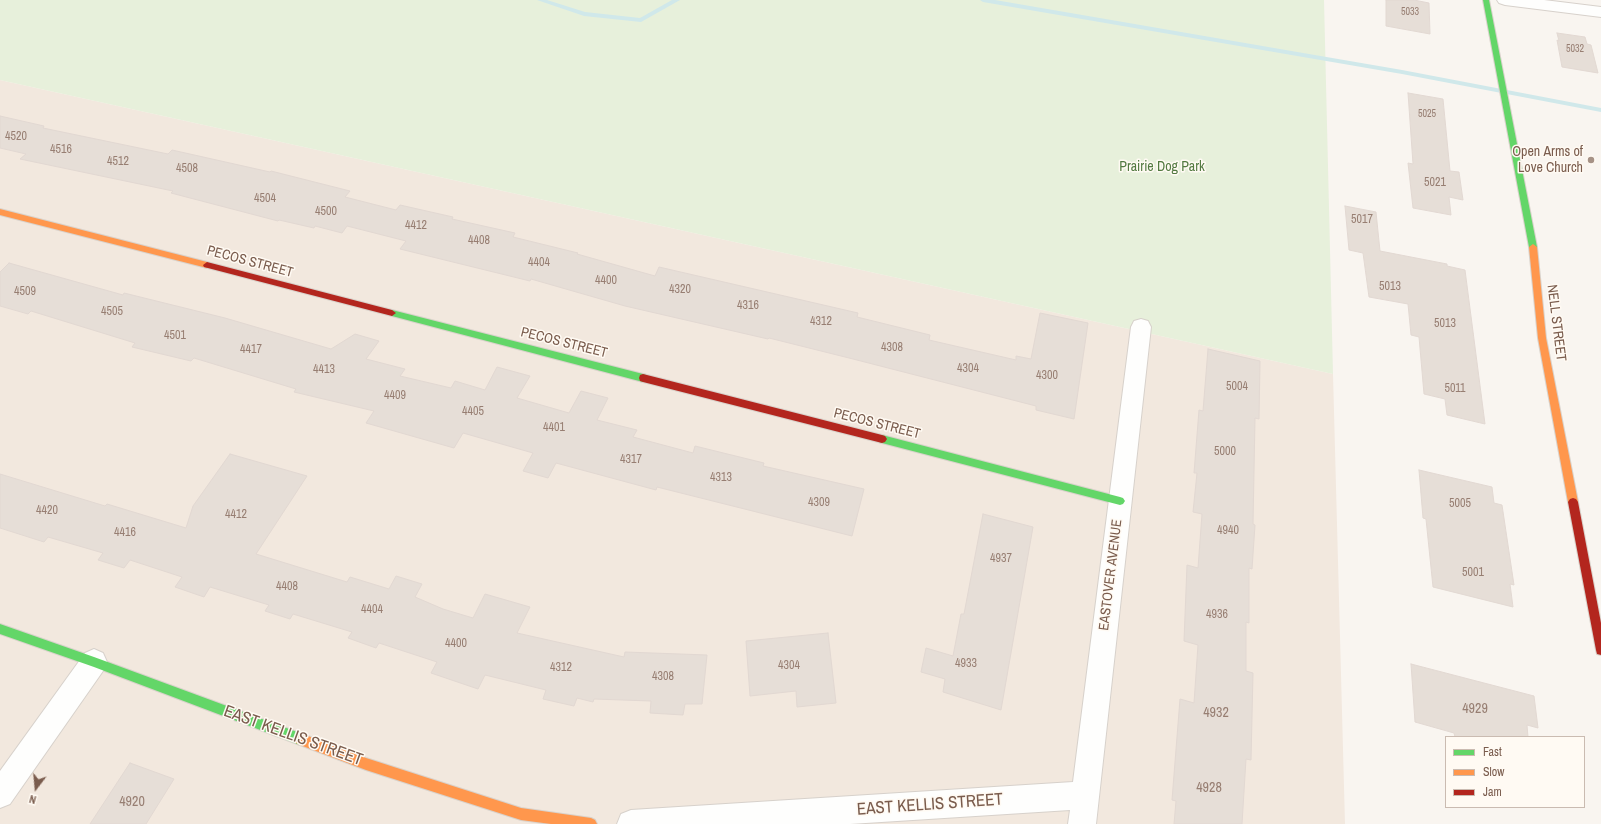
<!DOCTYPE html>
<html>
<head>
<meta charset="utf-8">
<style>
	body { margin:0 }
	#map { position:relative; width:1601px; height:824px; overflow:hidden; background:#f9f5f0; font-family:"Archivo Narrow",sans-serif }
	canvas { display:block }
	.legend { position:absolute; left:1445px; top:736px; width:140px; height:72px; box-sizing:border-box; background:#fffaf3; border:1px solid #cabbb1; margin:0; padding:5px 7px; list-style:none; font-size:12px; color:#7a5c4d }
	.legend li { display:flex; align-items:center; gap:8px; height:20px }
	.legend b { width:20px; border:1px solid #cabbb1 }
	.north { position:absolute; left:16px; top:768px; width:40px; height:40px; -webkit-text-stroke:3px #fffaf3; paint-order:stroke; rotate:196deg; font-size:11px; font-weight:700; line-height:16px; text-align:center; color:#7a5c4d }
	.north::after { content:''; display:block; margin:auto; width:14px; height:18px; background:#7a5c4d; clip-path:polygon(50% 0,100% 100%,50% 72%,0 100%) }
</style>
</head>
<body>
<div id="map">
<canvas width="1601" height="824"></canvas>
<ul class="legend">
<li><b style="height:5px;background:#63d668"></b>Fast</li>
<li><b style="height:5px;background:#ff974d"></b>Slow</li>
<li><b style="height:5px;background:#b3261e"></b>Jam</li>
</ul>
<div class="north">N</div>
</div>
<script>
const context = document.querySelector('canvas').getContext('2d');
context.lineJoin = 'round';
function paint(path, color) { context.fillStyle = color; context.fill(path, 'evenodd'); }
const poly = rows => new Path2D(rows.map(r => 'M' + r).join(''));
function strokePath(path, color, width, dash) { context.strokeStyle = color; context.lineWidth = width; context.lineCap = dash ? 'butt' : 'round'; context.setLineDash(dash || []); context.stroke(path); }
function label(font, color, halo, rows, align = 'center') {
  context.font = font + ' "Archivo Narrow",sans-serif'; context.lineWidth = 3; context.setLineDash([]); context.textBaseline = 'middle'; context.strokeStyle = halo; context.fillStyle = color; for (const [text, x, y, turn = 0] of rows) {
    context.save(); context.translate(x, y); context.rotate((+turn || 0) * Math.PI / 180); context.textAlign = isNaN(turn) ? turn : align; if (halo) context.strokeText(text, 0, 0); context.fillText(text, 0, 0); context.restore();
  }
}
const residential = poly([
	[0,80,1333,374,1345,824,0,824]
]);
const green = poly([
	[0,0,1324,0,1333,374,0,80]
]);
const stream = poly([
	[537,0,547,0,585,12,640,18,672,0,680,0,641,22,584,16,537,0],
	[980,0,995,0,1402,70,1601,108,1601,112,1402,74,983,2,980,0]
]);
const building = poly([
	[1386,0,1414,0,1429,3,1430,34,1386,26,1386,0],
	[1557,33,1585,37,1587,44,1591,45,1598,73,1562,67,1557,40,1559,41,1557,33],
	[1408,93,1443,99,1450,171,1459,172,1463,200,1449,197,1451,215,1413,208,1408,163,1413,164,1408,93],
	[0,116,44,126,43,128,168,154,172,150,270,172,271,171,350,191,345,197,396,210,400,205,453,217,452,219,515,233,513,237,578,253,577,254,655,276,659,267,858,313,857,317,930,335,929,340,1016,360,1016,356,1031,359,1040,313,1088,323,1074,419,1036,410,1036,406,853,359,769,338,768,339,625,306,531,279,530,281,400,249,406,241,347,226,342,233,315,226,314,228,279,220,278,221,171,193,173,191,20,159,26,154,0,148,0,116],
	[1345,206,1376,212,1380,251,1447,264,1447,266,1465,270,1485,424,1447,415,1445,399,1424,394,1419,337,1411,335,1408,304,1369,297,1363,253,1349,250,1345,206],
	[9,263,123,295,124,293,225,318,331,349,355,334,379,341,366,359,405,369,400,376,451,388,455,381,485,390,497,367,530,376,517,398,569,413,581,391,608,398,597,420,637,430,633,437,693,453,695,446,764,463,763,466,864,489,852,536,657,487,656,490,556,463,548,478,523,471,533,453,463,433,454,448,366,423,374,411,294,392,296,389,194,358,191,361,132,347,135,343,31,311,28,314,0,306,0,272,9,263],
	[1208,349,1260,361,1259,419,1255,418,1253,524,1255,525,1252,569,1249,568,1249,623,1246,622,1246,671,1253,673,1251,760,1246,759,1242,824,1174,824,1176,801,1172,800,1180,699,1194,703,1198,645,1184,641,1187,565,1198,568,1202,514,1193,512,1197,473,1194,473,1199,410,1203,411,1208,349],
	[230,454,307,476,256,554,347,582,350,577,389,589,396,576,422,584,415,597,443,609,473,618,485,594,530,607,517,633,624,657,625,652,707,655,702,704,685,704,683,715,650,713,651,701,594,699,593,702,577,698,574,706,543,699,546,690,485,675,478,689,431,673,437,662,379,643,376,648,348,638,352,632,293,614,290,619,265,611,269,605,210,587,204,597,175,587,182,577,130,560,124,568,98,560,103,553,48,537,44,542,0,528,0,474,105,506,107,504,186,528,193,506,230,454],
	[1419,470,1492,487,1494,503,1502,505,1514,585,1510,584,1513,607,1433,587,1426,519,1423,518,1419,470],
	[983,514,1033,527,1001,710,943,692,945,679,921,672,926,648,953,656,961,614,964,614,983,514],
	[828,633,836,703,797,707,796,691,750,696,746,641,828,633],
	[1411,664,1534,696,1538,728,1527,725,1528,737,1455,737,1454,733,1415,722,1411,664],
	[130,763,174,779,146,824,90,824,130,763]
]);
const street = poly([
	[1497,0,1544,0,1601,7,1601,17,1505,5,1499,3,1497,0],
	[1141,319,1148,321,1151,327,1096,824,1068,824,1070,810,850,824,617,824,621,814,631,810,1073,782,1131,327,1134,321,1141,319],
	[94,649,103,653,107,662,103,671,10,804,0,808,0,771,85,653,94,649]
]);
const fast = poly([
	[1483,0,1489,0,1537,247,1533,250,1529,247,1483,0],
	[392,310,643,374,646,375,647,378,646,381,643,382,392,316,388,313,392,310],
	[882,435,1120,497,1123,498,1125,501,1123,504,1120,505,882,443,879,442,877,439,879,436,882,435],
	[0,624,94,657,300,733,304,735,306,739,304,743,300,745,94,667,0,634,0,624]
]);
const slow = poly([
	[0,209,207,262,211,265,207,268,0,215,0,209],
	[1533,244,1537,247,1546,338,1578,502,1576,505,1573,506,1570,505,1568,502,1538,338,1529,247,1533,244],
	[300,733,366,758,521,808,591,818,595,820,597,824,551,824,521,820,366,770,300,745,296,743,294,739,296,735,300,733]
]);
const jam = poly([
	[207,262,392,310,396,313,392,316,204,267,203,265,207,262],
	[643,374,882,435,885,436,887,439,885,442,882,443,643,382,640,381,639,378,640,375,643,374],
	[1573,498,1576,499,1578,502,1601,623,1601,655,1597,654,1596,650,1568,502,1570,499,1573,498]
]);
const markers = [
	[1591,160,4,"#a69286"]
];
const farNumbernames = [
	["5033",1410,12],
	["5032",1575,49],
	["5025",1427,114]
];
const numberNames = [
	["4520",16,137],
	["4516",61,150],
	["4512",118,162],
	["4508",187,169],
	["5021",1435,183],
	["4504",265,199],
	["4500",326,212],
	["5017",1362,220],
	["4412",416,226],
	["4408",479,241],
	["4404",539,263],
	["4400",606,281],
	["5013",1390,287],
	["4320",680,290],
	["4509",25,292],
	["4316",748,306],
	["4505",112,312],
	["4312",821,322],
	["5013",1445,324],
	["4501",175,336],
	["4308",892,348],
	["4417",251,350],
	["4304",968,369],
	["4413",324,370],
	["4300",1047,376],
	["5004",1237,387],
	["5011",1455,389],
	["4409",395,396],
	["4405",473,412],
	["4401",554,428],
	["5000",1225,452],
	["4317",631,460],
	["4313",721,478],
	["4309",819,503],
	["5005",1460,504],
	["4420",47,511],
	["4412",236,515],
	["4940",1228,531],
	["4416",125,533],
	["4937",1001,559],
	["5001",1473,573],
	["4408",287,587],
	["4404",372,610],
	["4936",1217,615],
	["4400",456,644],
	["4933",966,664],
	["4304",789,666],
	["4312",561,668],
	["4308",663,677]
];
const poiNames = [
	["Open Arms of",1583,152],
	["Love Church",1583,168]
];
const parkNames = [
	["Prairie Dog Park",1162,167]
];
const streetNames = [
	["PECOS STREET",250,262,15],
	["NELL STREET",1556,323,83],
	["PECOS STREET",564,343,14],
	["PECOS STREET",877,424,14],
	["EASTOVER AVENUE",1111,575,-83]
];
const nearNumbernames = [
	["4929",1475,709],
	["4932",1216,713],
	["4928",1209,788],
	["4920",132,802]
];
const nearStreetnames = [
	["EAST KELLIS STREET",293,736,20],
	["EAST KELLIS STREET",930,805,-4]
];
paint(residential, '#f2e8de');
paint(green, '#e7f0db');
paint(stream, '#d0e8ea');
paint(building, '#e6ded7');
strokePath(building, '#e2d8d2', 1);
strokePath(street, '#d7d1cb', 2);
strokePath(fast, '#d9d2cb', 2);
strokePath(slow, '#d9d2cb', 2);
strokePath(jam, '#d9d2cb', 2);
paint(street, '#fefefd');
paint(fast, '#63d668');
paint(slow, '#ff974d');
paint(jam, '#b3261e');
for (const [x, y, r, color] of markers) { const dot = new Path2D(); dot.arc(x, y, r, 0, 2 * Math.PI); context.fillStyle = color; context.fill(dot); strokePath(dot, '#fffaf3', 1.5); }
label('10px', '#977e72', null, farNumbernames);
label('12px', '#977e72', null, numberNames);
label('14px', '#7a5c4d', '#fffaf3', poiNames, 'right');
label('14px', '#537a41', '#fffaf3', parkNames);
label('14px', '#7a5c4d', '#fffaf3', streetNames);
label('14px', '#977e72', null, nearNumbernames);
label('17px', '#7a5c4d', '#fffaf3', nearStreetnames);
</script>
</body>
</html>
